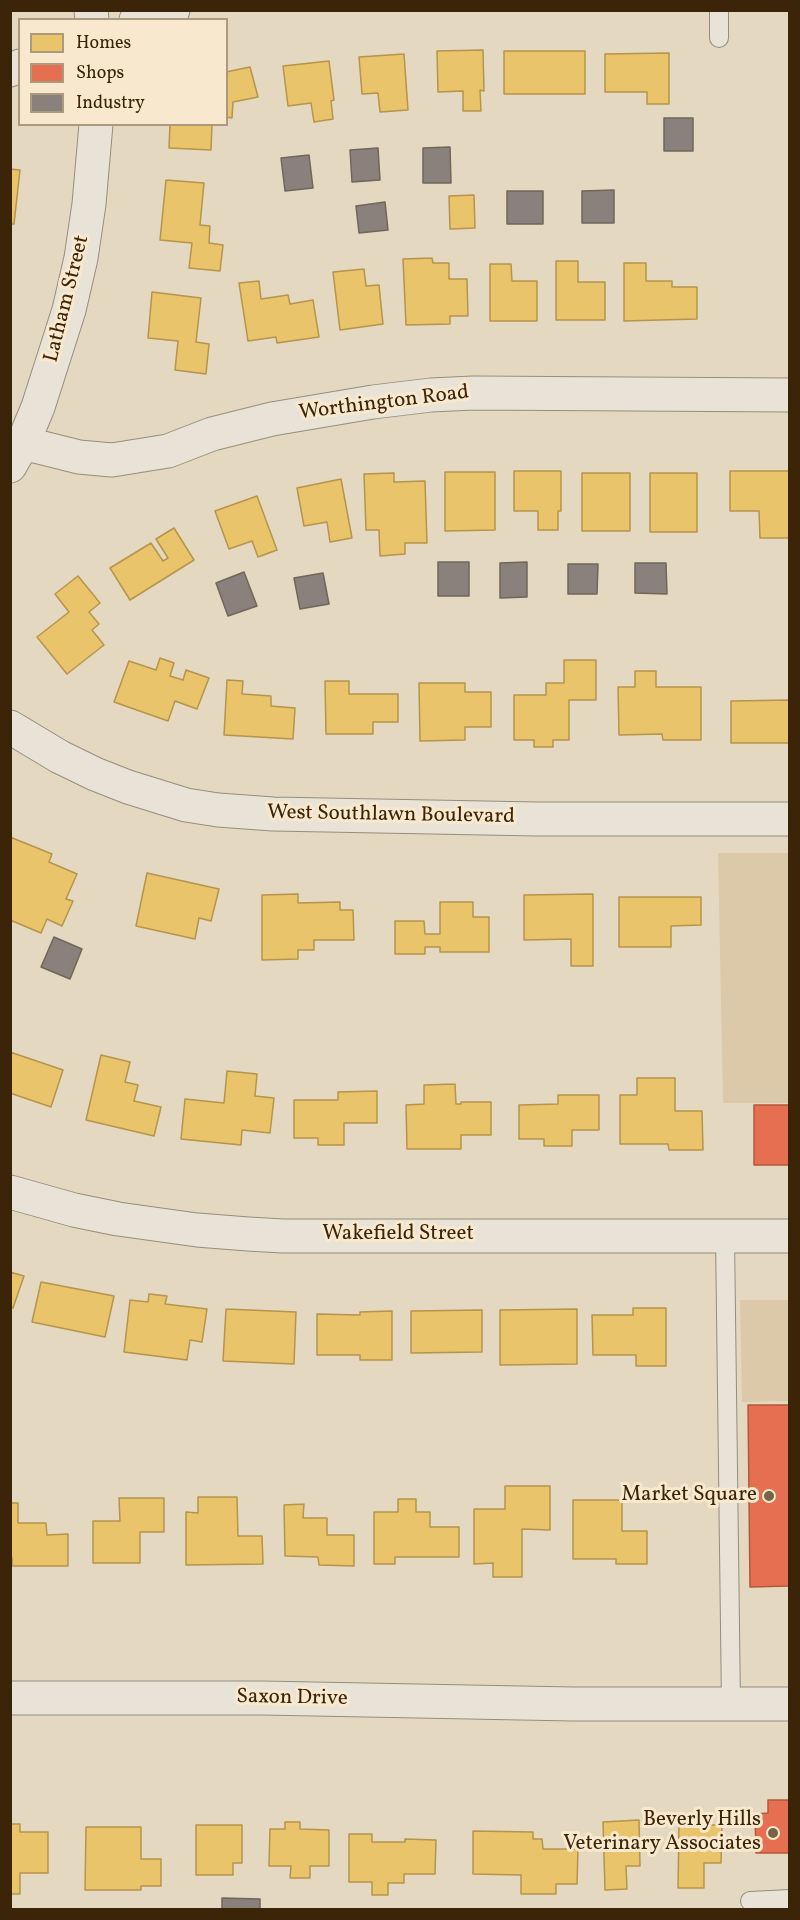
<!DOCTYPE html>
<html>
<head>
<meta charset="utf-8">
<style>
	body { margin:0 }
	#map { position:relative; width:800px; height:1920px; overflow:hidden; background:#e5d8c1; font-family:Vollkorn,serif }
	canvas { display:block }
	.frame { position:absolute; inset:0; border:12px solid #3b2407; pointer-events:none }
	.legend { position:absolute; left:18px; top:18px; width:210px; height:108px; box-sizing:border-box; background:#f8e8cd; border:2px solid #ac9a7e; margin:0; padding:8px 10px; list-style:none; font-size:18px; color:#3b2407 }
	.legend li { display:flex; align-items:center; gap:12px; height:30px }
	.legend b { width:30px; border:2px solid #ac9a7e }
</style>
</head>
<body>
<div id="map">
<canvas width="800" height="1920"></canvas>
<div class="frame"></div>
<ul class="legend">
<li><b style="height:16px;background:#e9c46a"></b>Homes</li>
<li><b style="height:16px;background:#e76f51"></b>Shops</li>
<li><b style="height:16px;background:#8a817c"></b>Industry</li>
</ul>
</div>
<script>
const context = document.querySelector('canvas').getContext('2d');
context.lineJoin = 'round';
function paint(path, color) { context.fillStyle = color; context.fill(path, 'evenodd'); }
const poly = rows => new Path2D(rows.map(r => 'M' + r).join(''));
function strokePath(path, color, width, dash) { context.strokeStyle = color; context.lineWidth = width; context.lineCap = dash ? 'butt' : 'round'; context.setLineDash(dash || []); context.stroke(path); }
function label(font, color, halo, rows, align = 'center') {
  context.font = font + ' Vollkorn,serif'; context.lineWidth = 6; context.setLineDash([]); context.textBaseline = 'middle'; context.strokeStyle = halo; context.fillStyle = color; for (const [text, x, y, turn = 0] of rows) {
    context.save(); context.translate(x, y); context.rotate((+turn || 0) * Math.PI / 180); context.textAlign = isNaN(turn) ? turn : align; if (halo) context.strokeText(text, 0, 0); context.fillText(text, 0, 0); context.restore();
  }
}
const green = poly([
	[718,853,789,853,789,1103,723,1103],
	[740,1300,789,1300,789,1401,742,1402]
]);
const homes = poly([
	[483,50,484,91,480,90,481,111,463,111,463,91,438,92,437,51,483,50],
	[504,51,585,51,585,94,504,94,504,51],
	[669,53,669,104,647,104,647,92,605,92,605,54,669,53],
	[404,54,408,110,380,112,378,93,362,94,359,57,404,54],
	[329,61,334,100,331,101,333,119,314,122,311,103,288,106,283,66,329,61],
	[250,67,258,97,233,102,232,118,226,117,226,72,250,67],
	[170,124,212,124,211,150,169,148,170,124],
	[10,169,20,170,14,224,10,224,10,169],
	[166,180,204,183,200,225,210,226,209,243,223,245,220,271,189,268,192,243,160,240,166,180],
	[474,195,475,228,450,229,449,196,474,195],
	[432,258,433,263,449,263,449,279,467,279,468,316,450,316,450,324,406,325,403,259,432,258],
	[556,261,578,261,578,282,605,282,605,320,556,320,556,261],
	[624,263,646,263,646,281,672,281,672,287,697,287,697,319,624,321,624,263],
	[490,264,511,264,512,281,537,281,537,321,490,321,490,264],
	[364,269,366,286,379,285,383,324,340,330,333,272,364,269],
	[259,281,261,299,288,295,290,304,313,300,319,337,277,343,276,337,248,341,239,283,259,281],
	[152,292,201,298,196,342,209,344,206,374,175,370,178,341,148,338,152,292],
	[514,471,561,471,561,511,558,511,558,530,538,530,538,511,514,511,514,471],
	[730,471,790,471,790,538,760,538,759,511,730,511,730,471],
	[445,472,495,472,495,530,445,531,445,472],
	[394,473,394,482,425,481,427,543,405,543,405,554,380,556,379,530,366,530,364,474,394,473],
	[582,473,630,473,630,531,582,531,582,473],
	[650,473,697,473,697,532,650,532,650,473],
	[341,479,352,538,330,542,327,522,304,526,297,488,341,479],
	[257,496,277,550,258,557,252,541,229,549,215,511,257,496],
	[174,528,194,560,130,600,110,568,151,543,163,561,168,558,156,539,174,528],
	[78,576,100,603,89,612,99,624,92,630,104,645,67,674,37,637,69,612,55,594,78,576],
	[160,658,174,663,170,676,183,680,186,670,209,678,197,709,175,701,168,721,114,702,129,661,156,670,160,658],
	[564,660,596,660,596,700,569,700,569,740,553,740,553,747,534,747,534,740,514,740,514,695,546,695,546,683,564,683,564,660],
	[635,671,656,671,656,687,701,687,701,740,663,740,662,734,619,735,618,687,635,687,635,671],
	[227,680,243,681,242,694,271,696,271,706,295,708,293,739,224,735,227,680],
	[325,681,349,681,349,694,398,694,398,722,373,722,373,734,326,734,325,681],
	[419,683,465,683,465,692,491,692,491,727,465,727,465,740,420,741,419,683],
	[790,700,790,743,731,743,731,701,790,700],
	[10,837,52,854,49,862,77,874,66,899,73,901,62,926,47,919,41,933,10,920,10,837],
	[147,873,219,889,211,921,199,918,195,939,136,926,147,873],
	[298,894,298,903,340,902,340,910,353,910,354,940,314,940,314,950,298,950,298,959,262,960,262,895,298,894],
	[593,894,593,966,571,966,571,939,524,940,524,895,593,894],
	[619,897,701,897,701,925,671,926,671,947,619,947,619,897],
	[440,902,473,902,473,917,489,917,489,952,440,952,440,947,425,947,425,954,395,954,395,921,424,921,425,934,440,934,440,902],
	[10,1052,63,1070,51,1107,10,1093,10,1052],
	[101,1055,130,1062,125,1082,138,1085,134,1101,161,1107,154,1136,86,1120,101,1055],
	[227,1071,257,1074,255,1096,274,1098,270,1133,242,1130,241,1145,181,1139,185,1099,224,1103,227,1071],
	[637,1078,675,1078,675,1111,702,1111,703,1150,669,1150,668,1144,620,1144,620,1095,637,1095,637,1078],
	[455,1084,456,1104,461,1104,461,1102,491,1102,491,1135,461,1135,461,1149,407,1149,406,1105,424,1104,424,1085,455,1084],
	[377,1091,377,1123,344,1123,344,1145,318,1145,318,1138,294,1138,294,1100,338,1100,338,1092,377,1091],
	[558,1095,599,1095,599,1130,572,1130,572,1146,544,1146,544,1139,519,1139,519,1105,558,1104,558,1095],
	[10,1272,24,1276,13,1308,10,1307,10,1272],
	[41,1282,114,1296,105,1337,32,1322,41,1282],
	[149,1294,167,1296,165,1304,207,1309,202,1342,190,1340,187,1360,124,1352,130,1300,148,1302,149,1294],
	[633,1308,666,1308,666,1366,636,1366,636,1355,593,1355,592,1315,633,1315,633,1308],
	[226,1309,296,1312,294,1364,223,1361,226,1309],
	[577,1309,577,1364,500,1365,500,1310,577,1309],
	[482,1310,482,1352,411,1353,411,1311,482,1310],
	[392,1311,392,1360,360,1360,360,1355,317,1355,317,1314,360,1315,360,1312,392,1311],
	[505,1486,550,1486,550,1530,522,1529,522,1577,493,1577,493,1563,474,1564,474,1509,505,1509,505,1486],
	[198,1497,237,1497,238,1536,262,1536,263,1564,186,1565,186,1512,198,1513,198,1497],
	[119,1498,164,1498,164,1532,140,1532,140,1563,93,1563,93,1521,120,1521,119,1498],
	[398,1499,416,1499,416,1512,430,1512,430,1527,459,1527,459,1557,395,1557,395,1564,374,1564,374,1512,398,1512,398,1499],
	[573,1500,622,1500,622,1531,647,1531,647,1564,616,1564,616,1559,573,1559,573,1500],
	[10,1503,18,1503,18,1523,46,1523,47,1535,68,1534,68,1566,12,1566,12,1558,10,1558,10,1503],
	[304,1504,303,1518,327,1518,327,1535,354,1535,354,1566,319,1565,318,1557,285,1556,284,1505,304,1504],
	[639,1820,640,1866,626,1866,627,1889,605,1890,603,1822,639,1820],
	[285,1822,300,1822,300,1829,329,1830,329,1866,310,1866,310,1878,290,1878,291,1866,269,1866,270,1829,285,1829,285,1822],
	[10,1824,20,1824,20,1832,48,1832,48,1873,20,1873,20,1894,10,1894,10,1824],
	[196,1825,242,1825,242,1863,233,1863,233,1875,196,1875,196,1825],
	[679,1825,722,1825,721,1863,704,1863,704,1888,678,1888,679,1825],
	[86,1827,141,1827,141,1859,161,1859,161,1886,141,1886,141,1890,85,1890,86,1827],
	[473,1831,533,1832,533,1839,542,1839,543,1849,578,1849,577,1884,556,1884,556,1894,521,1894,521,1875,473,1874,473,1831],
	[349,1834,372,1834,372,1842,405,1842,405,1839,436,1840,435,1874,404,1874,404,1883,388,1883,388,1895,372,1895,372,1882,349,1882,349,1834]
]);
const shops = poly([
	[754,1105,790,1105,790,1165,754,1165,754,1105],
	[748,1405,790,1405,790,1586,750,1587,748,1405],
	[768,1800,790,1800,790,1853,756,1853,755,1814,768,1813,768,1800]
]);
const industry = poly([
	[664,118,693,118,693,151,664,151,664,118],
	[450,147,451,183,423,183,423,148,450,147],
	[378,148,380,180,352,182,350,150,378,148],
	[309,155,313,188,285,191,281,158,309,155],
	[614,190,614,223,582,223,582,191,614,190],
	[507,191,543,191,543,224,507,224,507,191],
	[385,202,388,230,359,233,356,206,385,202],
	[438,562,469,562,469,596,438,596,438,562],
	[527,562,527,597,500,598,500,563,527,562],
	[635,563,666,563,667,594,635,593,635,563],
	[568,564,598,564,597,594,568,594,568,564],
	[244,572,257,606,228,616,216,583,244,572],
	[323,573,329,604,300,609,294,578,323,573],
	[54,937,82,949,70,979,41,967,54,937],
	[222,1898,260,1899,260,1910,222,1910,222,1898]
]);
const service = poly([
	[719,10,719,38],
	[725,1235,731,1705],
	[750,1901,790,1899]
]);
const minor = poly([
	[91,10,92,20],
	[136,20,173,10],
	[10,70,20,66],
	[23,443,79,457,112,460,168,451,212,434,272,419,373,402,431,395,473,393,790,395],
	[10,466,23,443,38,407,69,310,81,258,89,204,96,124],
	[10,727,60,757,95,774,128,787,186,805,218,810,273,814,537,819,790,819],
	[10,1192,74,1210,118,1219,197,1230,248,1234,283,1236,790,1236],
	[10,1698,262,1698,573,1704,790,1704]
]);
const markers = [
	[769,1496,6,"#766348"],
	[773,1833,6,"#766348"]
];
const streetNames = [
	["Latham Street",68,299,-76],
	["Worthington Road",384,404,-7],
	["West Southlawn Boulevard",391,816,1],
	["Wakefield Street",398,1235],
	["Saxon Drive",292,1699,1]
];
const poiNames = [
	["Market Square",757,1496],
	["Beverly Hills",761,1821],
	["Veterinary Associates",761,1845]
];
paint(green, '#dcc9a9');
paint(homes, '#e9c46a');
strokePath(homes, '#b5944c', 1.5);
paint(shops, '#e76f51');
strokePath(shops, '#b3583b', 1.5);
paint(industry, '#8a817c');
strokePath(industry, '#726559', 1.5);
strokePath(service, '#978d7c', 20);
strokePath(minor, '#978d7c', 35);
strokePath(service, '#e9e2d7', 18);
strokePath(minor, '#e9e2d7', 33);
for (const [x, y, r, color] of markers) { const dot = new Path2D(); dot.arc(x, y, r, 0, 2 * Math.PI); context.fillStyle = color; context.fill(dot); strokePath(dot, '#f8e8cd', 2); }
label('21px', '#3b2407', '#f8e8cd', streetNames);
label('21px', '#3b2407', '#f8e8cd', poiNames, 'right');
</script>
</body>
</html>
